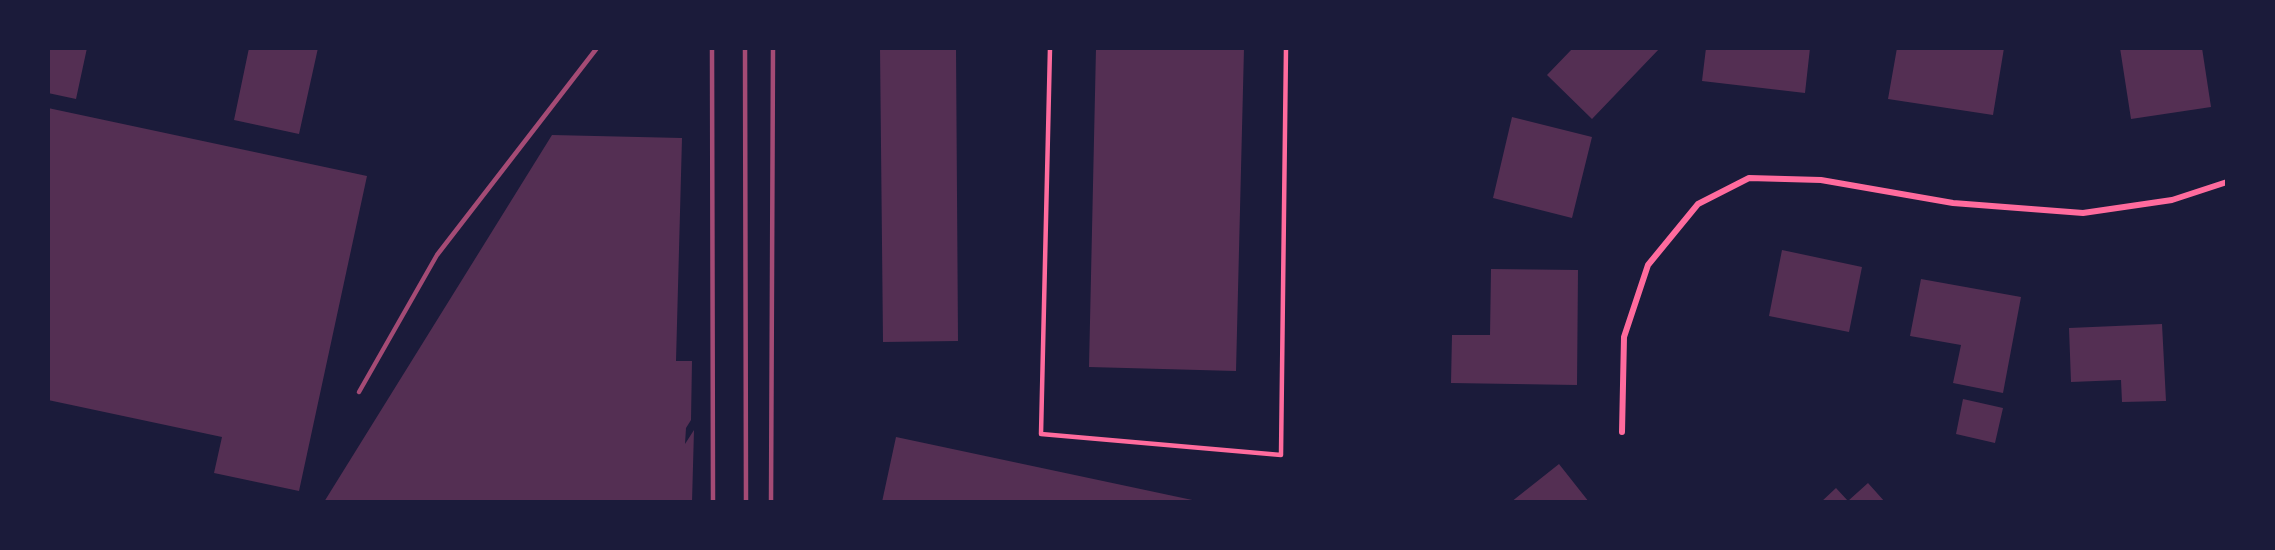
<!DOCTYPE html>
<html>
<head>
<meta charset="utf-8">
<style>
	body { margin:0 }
	#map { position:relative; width:2275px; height:550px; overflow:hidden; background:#1b1b3a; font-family:Cabin,sans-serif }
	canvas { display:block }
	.frame { position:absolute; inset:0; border:50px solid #1b1b3a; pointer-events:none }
</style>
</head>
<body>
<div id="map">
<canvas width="2275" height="550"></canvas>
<div class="frame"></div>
</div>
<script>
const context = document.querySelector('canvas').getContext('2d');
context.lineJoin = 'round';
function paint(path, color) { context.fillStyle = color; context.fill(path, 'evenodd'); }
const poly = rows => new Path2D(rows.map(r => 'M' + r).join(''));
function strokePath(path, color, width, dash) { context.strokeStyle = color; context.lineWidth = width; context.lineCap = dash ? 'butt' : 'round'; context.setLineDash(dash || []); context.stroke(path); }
const building = poly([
	[48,48,87,48,76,99,48,93],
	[249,48,318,48,299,134,234,120],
	[880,48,956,48,958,341,883,342],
	[1096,48,1244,48,1236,371,1089,367],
	[1573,48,1660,48,1592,119,1547,75],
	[1706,48,1810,48,1805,93,1702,81],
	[1897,48,2004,48,1993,115,1888,99],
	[2120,48,2202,48,2211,107,2131,119],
	[48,108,367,176,299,491,214,473,222,437,48,400],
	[1512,117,1592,137,1572,218,1493,198],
	[552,135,682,138,676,361,692,361,691,420,686,428,685,444,694,430,692,502,324,502],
	[1782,250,1862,267,1849,332,1769,316],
	[1491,269,1578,270,1577,385,1451,383,1452,335,1490,335],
	[1921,279,2021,297,2003,393,1953,383,1961,345,1910,336],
	[2162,324,2166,401,2122,402,2121,380,2071,382,2069,328],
	[1963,399,2003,408,1995,443,1956,434],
	[896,437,1197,501,1197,502,882,502],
	[1559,464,1589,502,1511,502],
	[1868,483,1885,502,1821,502,1836,488,1848,501]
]);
const service = poly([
	[1050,48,1041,434,1281,455,1286,48]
]);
const minor = poly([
	[1622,432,1624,337,1648,265,1698,204,1749,178,1821,180,1953,203,2083,213,2172,200,2227,182]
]);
const rail = poly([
	[712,48,713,502],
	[745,48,746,502],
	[359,392,437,255,597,48],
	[771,502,773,48]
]);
paint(building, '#542f53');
strokePath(service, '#ff6b9d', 4.5);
strokePath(minor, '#ff6b9d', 6);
strokePath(rail, '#a44b75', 4.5);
</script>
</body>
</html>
